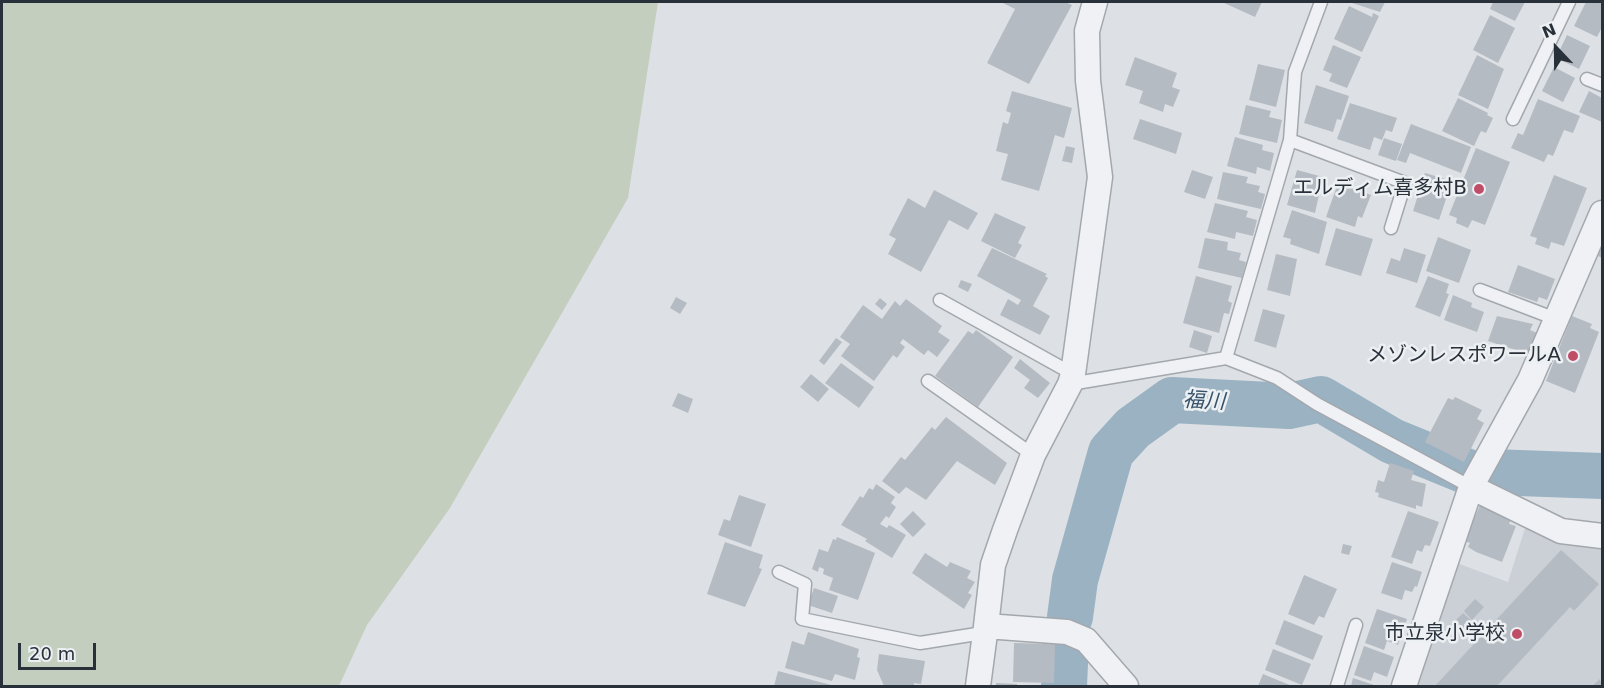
<!DOCTYPE html>
<meta charset="utf-8">
<style>
body{margin:0}
#map{position:relative;width:1604px;height:688px;overflow:hidden;background:#dde1e5;font-family:"DejaVu Sans",sans-serif}
canvas{display:block}
.frame{position:absolute;inset:0;border:3px solid #28303a;pointer-events:none}
.north{position:absolute;left:1526px;top:18px;width:60px;height:60px;-webkit-text-stroke:4px #ecf0f3;paint-order:stroke;rotate:338deg;font-size:16px;font-weight:700;line-height:24px;text-align:center;color:#28303a}
.north::after{content:'';display:block;margin:auto;width:21px;height:27px;background:#28303a;clip-path:polygon(50% 0,100% 100%,50% 72%,0 100%)}
.scale{position:absolute;left:18px;top:643px;width:78px;height:27px;box-sizing:border-box;border:3px solid #28303a;border-top:0;padding-left:8px;font-size:18px;line-height:21px;white-space:nowrap;color:#28303a;-webkit-text-stroke:4px #ecf0f3;paint-order:stroke}
</style>
<div id="map">
<canvas width="1604" height="688"></canvas>
<div class="frame"></div>
<div class="north">N</div>
<div class="scale">20 m</div>
</div>
<script>
const ctx = document.querySelector('canvas').getContext('2d');
ctx.lineJoin = 'round';
function fillPath(path, color) {
  ctx.fillStyle = color;
  ctx.fill(path, 'evenodd');
}
function strokePath(path, color, width, dash) {
  ctx.strokeStyle = color;
  ctx.lineWidth = width;
  ctx.lineCap = dash ? 'butt' : 'round';
  ctx.setLineDash(dash || []);
  ctx.stroke(path);
}
function label(font, color, halo, rows, align = 'center') {
  ctx.font = font + ' "DejaVu Sans","Noto Sans JP",sans-serif';
  ctx.lineWidth = 5;
  ctx.setLineDash([]);
  ctx.textBaseline = 'middle';
  ctx.strokeStyle = halo;
  ctx.fillStyle = color;
  for (const [text, x, y, turn = 0] of rows) {
    ctx.save();
    ctx.translate(x, y);
    ctx.rotate((+turn || 0) * Math.PI / 180);
    ctx.textAlign = isNaN(turn) ? turn : align;
    if (halo) ctx.strokeText(text, 0, 0);
    ctx.fillText(text, 0, 0);
    ctx.restore();
  }
}
fillPath(new Path2D(`
 M1527,522l75,21v143h-188l40,-124 54,20z`), '#cbd0d6');
fillPath(new Path2D(`
 M2,2h656l-30,196 -178,310 -83,117 -28,61h-337z`), '#c4cebf');
strokePath(new Path2D(`
 M1491,472l111,4
 M1070,617l5,-37 36,-128 22,-24 39,-28 117,6 32,-7 71,42 76,31
 M1064,686l2,-45`), '#9bb2c2', 46);
fillPath(new Path2D(`
 M1004,2h61l7,3 -43,79 -42,-21 28,-54 -12,-6z
 M1222,2h40l-7,15z
 M1349,2h36l-5,10z
 M1493,2h32l-10,19 -25,-12z
 M1586,2h16v25l-5,10 -23,-11z
 M1349,6l23,11 1,-4 6,3 -17,36 -28,-13z
 M1490,15l25,13 -17,35 -25,-13z
 M1567,35l23,11 -11,23 -23,-11z
 M1333,45l28,12 -14,31 -18,-7 3,-7 -9,-4z
 M1477,55l27,14 -16,40 -30,-14z
 M1135,57l42,16 -5,14 8,3 -7,17 -8,-3 -2,8 -24,-9 4,-12 -18,-6z
 M1258,64l27,6 -9,37 -27,-7z
 M1554,67l21,11 -12,24 -21,-11z
 M1316,85l33,11 -8,24 -4,-1 -4,13 -29,-9z
 M1012,91l60,17 -8,30 -9,-3 -16,56 -38,-11 7,-26 -12,-3 7,-29 5,2 3,-11 -5,-2z
 M1589,91l13,7v24l-23,-10z
 M1458,98l30,15 -1,2 6,3 -7,15 -5,-2 -7,15 -32,-15z
 M1538,99l42,17 -7,17 -9,-3 -11,26 -5,-2 -4,8 -33,-14 7,-15 5,2z
 M1350,103l47,15 -5,14 -6,-2 -4,10 -8,-3 -4,13 -33,-11z
 M1246,105l25,6 -2,6 13,3 -5,23 -38,-9z
 M1140,119l42,14 -6,21 -43,-15z
 M1411,124l60,23 -10,26 -51,-20 -4,10 -9,-3z
 M1235,137l28,8 -1,5 12,3 -4,18 -13,-4 -1,7 -29,-8z
 M1384,138l18,6 -6,17 -18,-6z
 M1066,146l9,2 -3,15 -10,-2z
 M1476,148l34,14 -25,63 -13,-5 -4,8 -12,-5 1,-5 -8,-3z
 M1192,170l21,7 -8,22 -21,-7z
 M1297,170l26,7 -8,36 -28,-8z
 M1223,172l25,5 -2,6 14,3 -2,6 7,2 -4,15 -44,-10z
 M1425,173l27,8 -13,39 -26,-9z
 M1554,175l33,13 -23,58 -13,-4 -2,7 -14,-5 2,-6 -7,-2z
 M1338,183l33,12 -9,23 -4,-2 -3,11 -29,-10z
 M934,190l44,23 -10,17 -19,-10 -28,52 -33,-18 8,-15 -7,-4 19,-37 17,10z
 M1215,203l33,8 -2,6 11,3 -4,16 -17,-4 -1,7 -28,-7z
 M1292,210l35,12 -8,32 -29,-10 1,-5 -8,-2z
 M995,213l31,14 -8,16 4,2 -7,13 -34,-17z
 M1336,228l37,11 -12,37 -36,-11z
 M1438,237l33,13 -12,33 -33,-12z
 M1205,238l23,4 -1,8 14,3 -2,7 7,2 -4,16 -44,-10z
 M1602,244v14l-4,-2z
 M992,248l55,26 -2,2 3,2 -15,28 17,10 -10,19 -40,-20 8,-16 10,6 3,-5 -44,-24z
 M1404,248l22,7 -9,28 -31,-10 5,-15 9,3z
 M1276,254l21,5 -7,37 -23,-6z
 M1518,265l37,14 -8,21 -8,-3 -2,5 -29,-10z
 M1196,276l36,10 -4,15 4,2 -3,11 -5,-1 -5,20 -36,-10z
 M1428,276l21,8 -3,9 3,1 -9,23 -25,-10z
 M961,280l11,4 -4,8 -10,-5z
 M1453,295l19,8 -1,4 13,5 -7,20 -33,-12z
 M676,297l11,6 -7,11 -10,-6z
 M880,298l7,6 -5,6 -7,-6z
 M906,299l36,27 -4,6 12,8 -13,17 -9,-7 -4,5 -21,-16 -3,4 5,4 -8,11 -4,-3 -19,26 -33,-25 9,-12 -10,-7 23,-32 19,14 13,-18 5,5z
 M1263,309l22,6 -9,33 -22,-7z
 M1497,316l36,8 -3,6 12,5 -8,21 -46,-15z
 M1572,316l20,8 -2,4 9,4 -24,61 -29,-12z
 M976,330l37,27 -35,50 -43,-31 33,-45 5,3z
 M1194,330l18,6 -5,17 -18,-6z
 M836,338l6,4 -18,23 -5,-4z
 M1020,359l30,24 -12,15 -14,-10 6,-8 -16,-12z
 M841,363l33,24 -15,21 -34,-25z
 M811,374l18,15 -11,13 -18,-15z
 M678,393l15,6 -5,14 -16,-7z
 M1455,397l27,13 -5,9 7,4 -20,39 -39,-20 23,-44 5,2z
 M946,417l61,46 -12,22 -38,-24 -31,39 -20,-13 -7,7 -17,-13 19,-24 4,3 27,-33 3,3z
 M1390,463l24,8 -3,9 15,4 -4,23 -6,-2v4l-38,-12 1,-4 -4,-1 3,-12 6,2z
 M876,484l19,13 -4,6 5,4 -7,11 -3,-2 -6,8 7,4 2,-3 17,10 -14,23 -27,-17 2,-2 -26,-14 19,-29 3,2 6,-10 4,2z
 M739,495l27,9 -15,43 -33,-12 6,-16 6,2z
 M1482,501l31,12 -4,11 7,2 -14,36 -26,-10 -8,-5 2,-4 -6,-2z
 M913,511l13,13 -13,13 -13,-13z
 M1408,511l31,11 -9,24 -5,-1 -3,7 -5,-2 -5,14 -21,-7z
 M837,537l38,16 -17,47 -29,-10 4,-12 -10,-4 1,-5 -5,-2 -1,5 -6,-3 7,-20 9,3 5,-13 3,1z
 M725,542l38,13 -4,13 3,1 -17,38 -38,-13z
 M1343,544l9,2 -3,9 -8,-2z
 M1561,550l38,34 -25,27 -4,-4 -73,79h-62z
 M925,553l22,14 3,-5 21,9 -4,7 8,4 -7,11 4,2 -8,14 -52,-36z
 M1392,562l30,10 -5,15 -2,-1 -3,6 -7,-2 -3,10 -21,-7z
 M1304,575l33,14 -13,29 -5,-2 -5,9 -26,-11z
 M814,588l24,8 -6,17 -24,-8z
 M1475,599l9,8 -12,13 -8,-9z
 M1377,609l30,10 -9,26 -11,-4 -3,9 -19,-7z
 M1463,613l8,7 -8,8 -7,-8z
 M1284,620l39,16 -10,24 -38,-16z
 M808,632l51,17 -2,8 3,1 -5,22 -20,-6 -3,7 -47,-13 7,-27 12,4z
 M1014,643l41,1 -1,39 -41,-1z
 M1364,646l30,11 -7,20 -13,-5 -3,9 -17,-6z
 M1273,649l38,15 -9,21 -37,-15z
 M879,654l46,7 -4,23 -7,-1v3h-30l-7,-16z
 M778,671l57,15h-61z
 M1263,674l29,12h-34z
 M1353,678l24,8h-26z
 M1600,679l2,7h-10z
 M996,683l21,1v2h-21z`), '#b5bbc2');
const lane = new Path2D(`
 M1587,79l15,6
 M1513,119l56,-117
 M1290,140l115,43 -14,45
 M1480,290l76,29
 M940,300l133,74
 M1226,358l64,-218 5,-68 26,-70
 M928,381l105,74
 M1070,384l156,-26 51,20 40,26 154,83
 M779,572l26,12 -3,35 118,24 63,-10
 M1337,686l19,-61`);
const street = new Path2D(`
 M1095,2l-8,29 1,50 12,96 -27,197 -3,10 -37,71 -28,75 -12,35 -7,61 81,6 19,8 40,46
 M1471,487l90,44 41,5
 M978,686l8,-60
 M1404,686l67,-199 59,-107 72,-167`);
strokePath(lane, '#a3a8ae', 15);
strokePath(street, '#a3a8ae', 27);
strokePath(lane, '#eff1f4', 12);
strokePath(street, '#eff1f4', 24);
for (const [x, y, r, color] of [
 [1479,189,6,"#c04d68"],
 [1573,356,6,"#c04d68"],
 [1517,634,6,"#c04d68"]
]) {
  const dot = new Path2D();
  dot.arc(x, y, r, 0, 2 * Math.PI);
  ctx.fillStyle = color;
  ctx.fill(dot);
  strokePath(dot, '#ecf0f3', 2);
}
label('20px', '#28303a', '#ecf0f3', [
 ["エルディム喜多村B",1467,189],
 ["メゾンレスポワールA",1561,356],
 ["市立泉小学校",1505,634]
], 'right');
label('italic 21px', '#36526a', '#ecf0f3', [
 ["福川",1204,402,3]
]);
</script>
